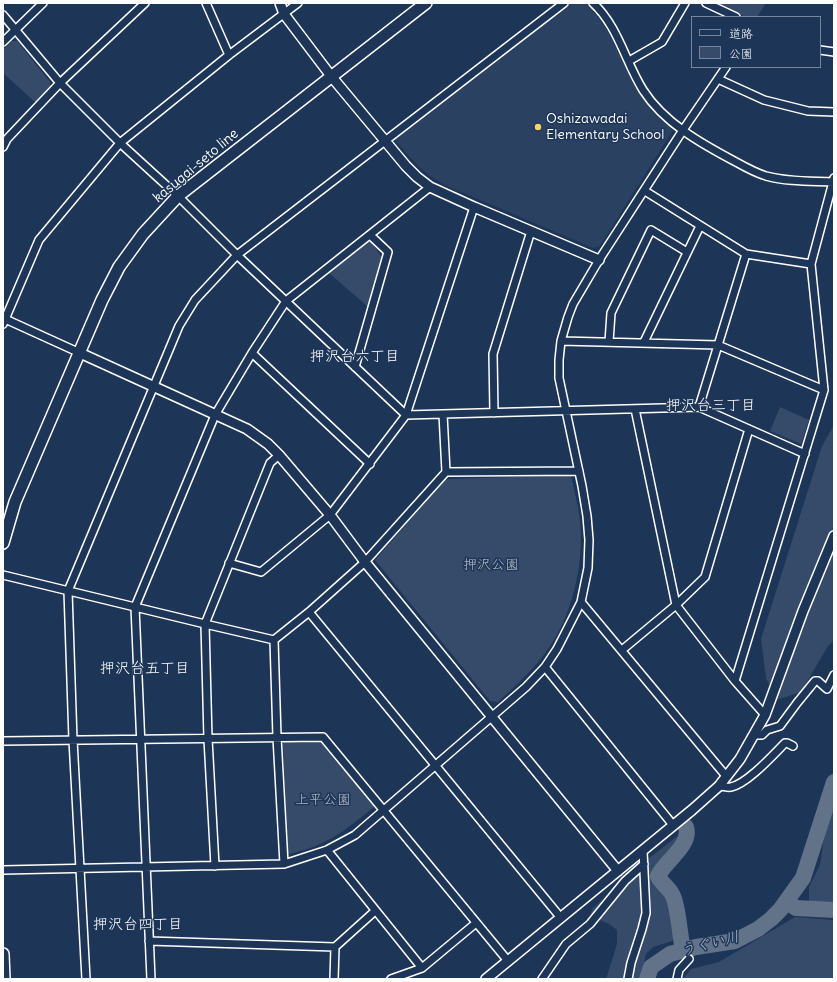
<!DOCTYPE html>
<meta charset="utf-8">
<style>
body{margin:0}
#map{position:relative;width:837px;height:982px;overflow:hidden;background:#1d3557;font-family:Delius,"Klee One",sans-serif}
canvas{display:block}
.frame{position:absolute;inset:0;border:4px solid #fff;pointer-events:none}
.legend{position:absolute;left:691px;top:16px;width:130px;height:52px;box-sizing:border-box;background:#1d3557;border:1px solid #77869a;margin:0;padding:5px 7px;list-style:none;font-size:12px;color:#fff}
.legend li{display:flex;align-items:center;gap:8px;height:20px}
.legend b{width:20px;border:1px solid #77869a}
</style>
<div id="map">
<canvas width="837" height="982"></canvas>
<div class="frame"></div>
<ul class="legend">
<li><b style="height:5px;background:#1d3557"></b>道路</li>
<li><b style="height:11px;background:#364b69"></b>公園</li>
</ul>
</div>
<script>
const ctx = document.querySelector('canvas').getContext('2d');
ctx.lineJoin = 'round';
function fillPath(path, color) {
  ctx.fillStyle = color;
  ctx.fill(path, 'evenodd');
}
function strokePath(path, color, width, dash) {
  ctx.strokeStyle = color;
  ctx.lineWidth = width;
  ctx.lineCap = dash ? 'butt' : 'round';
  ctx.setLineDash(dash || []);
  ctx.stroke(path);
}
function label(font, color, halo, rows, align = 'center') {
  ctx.font = font + ' Delius,"Klee One",sans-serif';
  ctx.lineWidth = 3;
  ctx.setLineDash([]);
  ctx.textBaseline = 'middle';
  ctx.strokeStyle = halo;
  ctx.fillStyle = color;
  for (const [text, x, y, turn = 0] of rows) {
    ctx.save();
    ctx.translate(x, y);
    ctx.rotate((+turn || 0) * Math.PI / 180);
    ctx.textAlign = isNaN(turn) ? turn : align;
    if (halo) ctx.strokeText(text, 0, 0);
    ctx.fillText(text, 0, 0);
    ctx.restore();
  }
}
fillPath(new Path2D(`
 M571,3h15l11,13 10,14 32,62 15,21 19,17 -73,116 -7,2 -148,-63 -15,-9 -12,-10 -25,-28z`), '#2a4161');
fillPath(new Path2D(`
 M716,3h50l-9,14h-11z
 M12,41h5l33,41v4l-15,16 -32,-29v-23z
 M367,242h4l10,14 1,3 -14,48 -40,-35z
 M780,407l29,13 -8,24 -31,-13z
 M834,425v215l-6,6 -27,46 -25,8 -10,-22 -5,-39 61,-193z
 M571,475c3,15 7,30 9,45 5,51 -11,110 -47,148 -11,12 -23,23 -35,34l-8,-1 -115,-141 70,-80 4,-1z
 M285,741h37l54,64c-28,24 -51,42 -88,49l-5,-110z
 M834,793v114l-25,-3v-17l11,-22 6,-41z
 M679,835l4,3v4l-15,22 -3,11 12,52v8l-5,6 -19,6 -7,7 -2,10 7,15h-45l11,-35v-14l-8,-6 -19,-8 3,-8 56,-50z
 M795,917l39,3v59h-151l8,-10 28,-7z`), '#364b69');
strokePath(new Path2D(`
 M787,902l9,6 38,2
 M683,951c-3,-14 -5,-47 -11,-57 -4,-7 -11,-11 -14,-18 6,-14 34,-31 28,-49
 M647,979l4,-12 19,-13 26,-7 39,-6 23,-12 13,-10 9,-9 23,-32 31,-96`), '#617289', 16);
const minor = new Path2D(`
 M206,3l23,52
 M593,3c25,23 32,58 50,87 21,33 59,54 93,72 9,5 20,11 30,14 22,6 45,5 67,6
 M706,3l30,14
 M3,15l57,68 60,60 58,53 59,59 169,160 293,-8 106,47
 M3,42l40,-39
 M820,50l14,2
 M629,61l33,-19 23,-39
 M718,79l46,21 44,11 26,1
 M3,147l4,-8 53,-56 85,-80
 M645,191l101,63 65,10
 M3,318l77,35
 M3,324l36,-84 81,-97 109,-88 69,-52
 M561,341l157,4 106,45
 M609,342l2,-29 40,-83 36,22
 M644,342l56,-116
 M252,353l118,111
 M355,367l33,-115 -18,-17
 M699,407l47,-153
 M635,409l41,196 59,76 30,34
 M494,413l-1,-59 38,-123
 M446,472l133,-1
 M229,563l32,9 69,-57 76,-100 68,-208
 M3,575l202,49 69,16 35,-28 56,-50 81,-90 -3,-58
 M581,602l145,174
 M309,612l252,306
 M274,640l3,97 7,127
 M622,650l54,-45 29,-28 44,-148
 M545,667l128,158
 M735,681l89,-291 -13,-126 23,-86
 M754,735h8l5,-5 13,-4 17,-23 18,-22h3l9,8 7,-14
 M3,741l320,-4 185,224
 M719,786c4,0 9,2 12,1 16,-3 42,-32 54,-44h2l6,3
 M327,850l95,118
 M215,866l-7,-127 -3,-115 65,-161 9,-8
 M3,870l281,-6 43,-14 28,-15 171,-148 19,-20 12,-18 24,-47 7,-34 1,-28 -2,-24 -5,-30 -23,-108v-18l2,-19 7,-24 5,-13 26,-44 84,-130 43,-63
 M149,941l186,6 40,-36
 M86,979l-13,-239 -5,-149 111,-265 16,-26 42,-45 327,-252
 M151,979l-16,-372 80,-192 37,-62 34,-52 144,-114
 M334,979l1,-32
 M391,979l31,-11 54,-45
 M542,979l24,-35 24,-20 35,-43 19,-17
 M628,979l3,-16 11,-34 4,-16 -3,-62
 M677,979l2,-9 10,-11`);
const tertiary = new Path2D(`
 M280,3l4,11 47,62 75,90 11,11 13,10 44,20 125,53
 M80,353l167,76 21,15 11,11 51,60 35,47 253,309
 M486,979l206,-169 27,-24 21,-27 25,-44 38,-104 31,-75`);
const primary = new Path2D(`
 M3,543l12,-41 87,-202 17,-33 24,-33 35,-38 248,-193
 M3,954l1,25`);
strokePath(minor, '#fff', 10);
strokePath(tertiary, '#fff', 12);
strokePath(primary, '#fff', 14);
strokePath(minor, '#1d3557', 7);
strokePath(tertiary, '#1d3557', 9);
strokePath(primary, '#1d3557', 11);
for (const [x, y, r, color] of [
 [538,127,4,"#ffd166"]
]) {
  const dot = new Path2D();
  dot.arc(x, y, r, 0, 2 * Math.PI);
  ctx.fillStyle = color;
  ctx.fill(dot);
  strokePath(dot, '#1d3557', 1.5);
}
label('14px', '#fff', '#1d3557', [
 ["Oshizawadai",546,119],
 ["Elementary School",546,135]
], 'left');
label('14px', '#fff', '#1d3557', [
 ["kasugai-seto line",196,166,-40]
]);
label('14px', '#b9c0ca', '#1d3557', [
 ["押沢公園",491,565],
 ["上平公園",323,800]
]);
label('15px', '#fff', '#1d3557', [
 ["押沢台六丁目",355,357],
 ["押沢台三丁目",711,406],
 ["押沢台五丁目",145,669],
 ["押沢台四丁目",138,925]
]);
label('italic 15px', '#b8c0ca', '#1d3557', [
 ["うぐい川",710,944,-14]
]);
</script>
